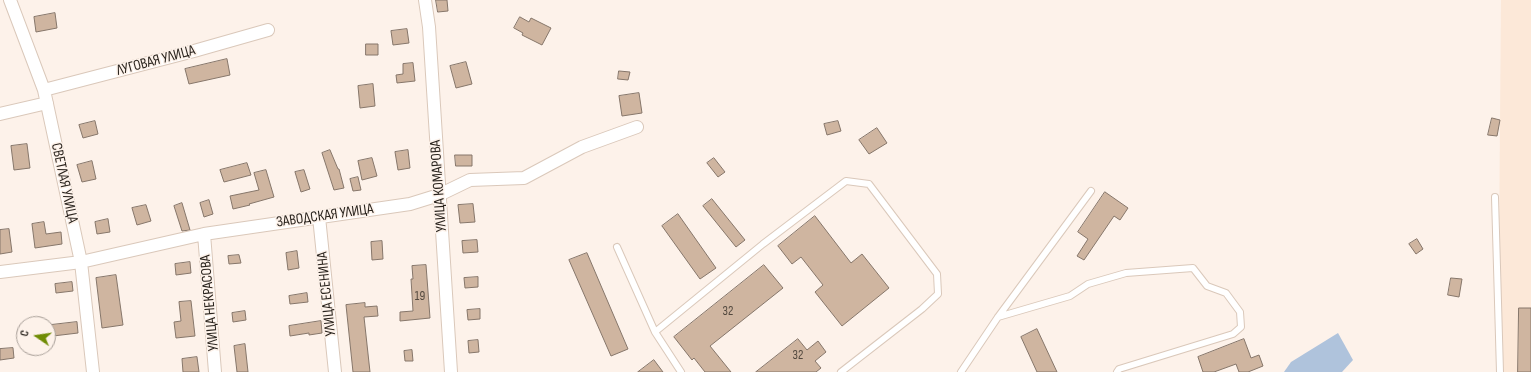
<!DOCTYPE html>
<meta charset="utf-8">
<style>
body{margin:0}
#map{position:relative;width:1531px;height:372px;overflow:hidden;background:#fdf2ea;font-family:"Sofia Sans Condensed",sans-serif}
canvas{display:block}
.north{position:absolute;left:16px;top:316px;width:40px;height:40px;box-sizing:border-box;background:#fdf2ea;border:1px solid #a89f98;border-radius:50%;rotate:283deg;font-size:11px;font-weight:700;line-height:16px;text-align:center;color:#29231d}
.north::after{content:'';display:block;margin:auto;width:14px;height:18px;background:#708c05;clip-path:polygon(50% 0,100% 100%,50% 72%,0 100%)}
</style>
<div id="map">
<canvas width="1531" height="372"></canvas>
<div class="north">С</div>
</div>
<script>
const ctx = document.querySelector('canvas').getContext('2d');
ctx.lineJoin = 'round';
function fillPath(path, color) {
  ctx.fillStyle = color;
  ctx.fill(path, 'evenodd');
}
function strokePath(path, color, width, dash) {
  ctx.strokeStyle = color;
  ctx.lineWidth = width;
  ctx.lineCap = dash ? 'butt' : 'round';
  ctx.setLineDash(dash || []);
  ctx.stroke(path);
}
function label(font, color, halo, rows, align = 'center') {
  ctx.font = font + ' "Sofia Sans Condensed",sans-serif';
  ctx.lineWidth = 3;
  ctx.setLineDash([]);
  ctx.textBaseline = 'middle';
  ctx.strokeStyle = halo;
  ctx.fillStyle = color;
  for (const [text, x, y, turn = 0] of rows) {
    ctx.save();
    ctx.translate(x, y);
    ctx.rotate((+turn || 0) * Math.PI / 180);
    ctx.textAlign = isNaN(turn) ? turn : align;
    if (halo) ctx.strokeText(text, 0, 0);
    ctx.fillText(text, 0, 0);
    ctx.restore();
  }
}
fillPath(new Path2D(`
 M1501,0h30v372h-33z`), '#fce8d8');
fillPath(new Path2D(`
 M1338,333l15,27 -11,12h-58l7,-10z`), '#afc3dc');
const building = new Path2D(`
 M436,0h11l1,11 -10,1z
 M55,13l2,15 -21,4 -2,-15z
 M520,17l9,5 2,-4 20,10 -9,17 -20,-10 1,-2 -9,-5z
 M407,29l2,14 -16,2 -2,-14z
 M366,44h12v11h-12z
 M227,59l3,16 -41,9 -4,-15z
 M466,62l6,22 -16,4 -6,-22z
 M413,63l2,18 -18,2 -1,-8 7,-1v-10z
 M619,71l11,1 -2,8 -10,-1z
 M373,84l2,22 -15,2 -2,-22z
 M639,93l3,20 -20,3 -3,-20z
 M1492,118l8,2 -3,16 -9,-1z
 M95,121l3,13 -15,4 -4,-13z
 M838,121l3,10 -14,4 -3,-11z
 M877,128l10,15 -18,11 -10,-14z
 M27,144l3,24 -16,2 -3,-24z
 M330,150l8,19h1l5,19 -10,2 -12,-37z
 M408,150l2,18 -12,2 -3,-18z
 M455,155h17v11h-16z
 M372,158l5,18 -15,4 -4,-19z
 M714,158l11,14 -7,5 -11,-14z
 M92,161l4,18 -14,3 -5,-17z
 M247,163l4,12 -27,7 -4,-12z
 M266,170l8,27 -25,7 1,1 -17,4 -3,-13 29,-6 -5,-17z
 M304,170l6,19 -9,3 -6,-20z
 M358,177l3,13 -8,1 -3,-12z
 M1105,192l23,16 -8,12 -6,-4 -30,44 -7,-4 11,-17 -10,-7z
 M712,199l33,41 -9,7 -33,-41z
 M209,200l4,14 -9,3 -4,-14z
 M182,203l8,27 -8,1 -8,-25z
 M473,204l2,18 -15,1 -2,-18z
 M146,205l5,16 -14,4 -5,-17z
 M678,214l38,54 -16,11 -38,-53z
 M815,216l36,47 11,-9 27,34 -47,38 -27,-34 8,-7 -22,-28 -9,7 -14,-18z
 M108,219l2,13 -13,2 -2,-12z
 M44,222l2,12 15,-2 1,12 -27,4 -3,-24z
 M9,229l3,23 -12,2v-24z
 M1417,239l6,10 -7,5 -7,-10z
 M477,240l1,12 -15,1 -1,-12z
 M382,241l1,18 -11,1 -1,-18z
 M297,251l2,17 -11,2 -2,-17z
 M587,253l41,96 -17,7 -42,-96z
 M239,255l2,8 -12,1 -1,-8z
 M190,262l1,11 -15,2 -1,-11z
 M426,265l4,53 -30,3v-9l13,-1 -2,-32h2l-1,-13z
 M764,265l19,23 -73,58 21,26h-26l-11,-14 -2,2 -18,-23z
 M116,275l7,50 -21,3 -6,-50z
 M478,277v10l-13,1 -1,-10z
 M1451,278l11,1 -3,18 -11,-2z
 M72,282l1,9 -17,2 -1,-9z
 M307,293l1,9 -18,2 -1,-8z
 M191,301l4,35 -19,2 -2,-16 7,-1 -2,-19z
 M365,303v4l12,-1 1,10 -14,1 6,55h-17l-7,-67z
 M1519,308h12v64h-13z
 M480,309v10l-12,1 -1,-10z
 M245,311l1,9 -13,2 -1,-9z
 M321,321l1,12 -13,2v-2l-19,3 -1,-10z
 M77,322l1,11 -25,3 -2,-11z
 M1037,329l20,43h-20l-16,-35z
 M798,339l9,11 11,-9 8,11 -11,9 6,7 -5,4h-60z
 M1244,339l7,19 8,-3 4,11 -15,6h-9l-3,-8 -22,8h-11l-5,-15z
 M478,340l1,12 -10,1 -1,-12z
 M245,344l3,28h-11l-3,-26z
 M13,348l1,10 -14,2v-11z
 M412,350l1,11h-8l-1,-10z
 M197,357l2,15h-16l-1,-13z
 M654,360l9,12h-25z`);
fillPath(building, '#cfb5a0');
strokePath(building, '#86766a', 1);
const service = new Path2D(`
 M1495,197l5,175
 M617,247l38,85 26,40
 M998,317l72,-21 18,-12 38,-11 67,-5 14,18 19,7 14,19 1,15 -8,7 -114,35 -2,3
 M655,332l108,-88 83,-63 23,3 68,90 1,20 -16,15 -81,63
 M961,372l37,-55 93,-126`);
const minor = new Path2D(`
 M10,0l34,90 37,172 12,110
 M425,0l4,27 22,345
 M44,90l150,-39 74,-21
 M0,114l47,-11
 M319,217l16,155
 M204,234l11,138
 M0,272l81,-10 123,-28 206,-30 29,-9 31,-15 54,-2 58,-31 55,-20`);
strokePath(service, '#dac8ba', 8);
strokePath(minor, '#dac8ba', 14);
strokePath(service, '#fff', 6);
strokePath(minor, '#fff', 12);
label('13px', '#52483e', null, [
 ["19",420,297],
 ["32",728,312],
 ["32",798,356]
]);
label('15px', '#29231d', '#fdf2ea', [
 ["ЛУГОВАЯ УЛИЦА",156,61,-15],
 ["СВЕТЛАЯ УЛИЦА",64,183,78],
 ["УЛИЦА КОМАРОВА",439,186,-94],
 ["ЗАВОДСКАЯ УЛИЦА",325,216,-8],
 ["УЛИЦА ЕСЕНИНА",327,294,-96],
 ["УЛИЦА НЕКРАСОВА",210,303,-95]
]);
</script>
